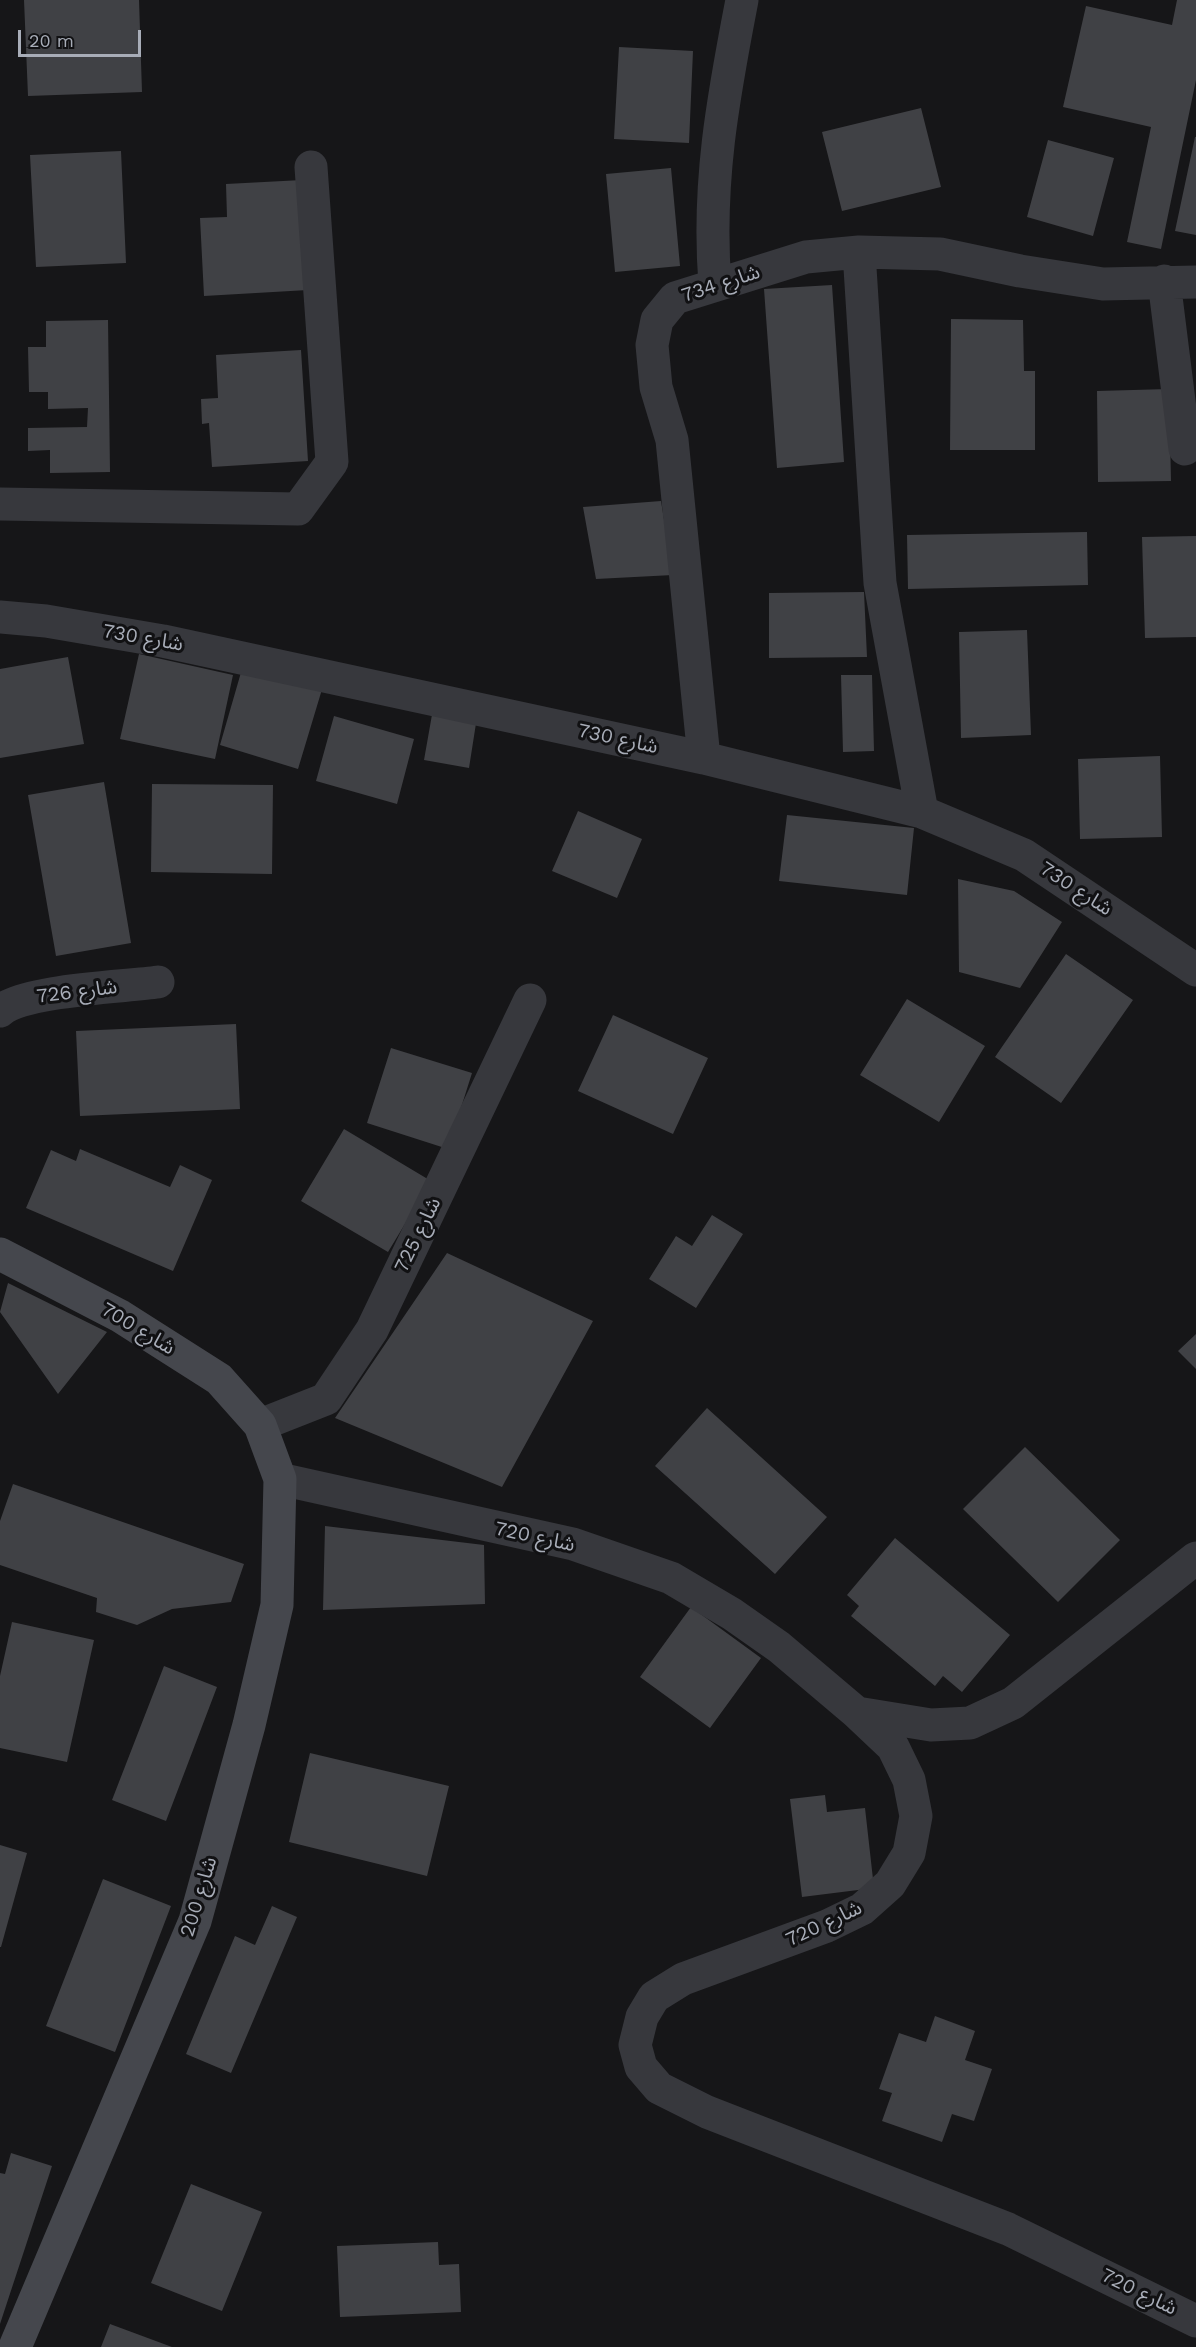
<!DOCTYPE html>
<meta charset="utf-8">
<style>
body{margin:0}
#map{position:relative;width:1196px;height:2347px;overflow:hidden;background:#161618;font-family:"Work Sans",sans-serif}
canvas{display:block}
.scale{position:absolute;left:18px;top:30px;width:123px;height:27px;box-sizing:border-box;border:3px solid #a8adb8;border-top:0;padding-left:8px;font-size:18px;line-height:21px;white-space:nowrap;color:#a8adb8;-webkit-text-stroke:4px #111113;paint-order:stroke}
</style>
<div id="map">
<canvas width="1196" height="2347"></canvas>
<div class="scale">20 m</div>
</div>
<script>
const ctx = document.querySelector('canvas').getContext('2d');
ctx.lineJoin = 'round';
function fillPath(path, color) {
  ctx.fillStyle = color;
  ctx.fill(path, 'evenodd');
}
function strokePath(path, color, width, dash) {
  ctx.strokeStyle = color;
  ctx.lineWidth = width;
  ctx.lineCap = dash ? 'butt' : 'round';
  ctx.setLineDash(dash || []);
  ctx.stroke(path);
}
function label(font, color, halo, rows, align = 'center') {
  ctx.font = font + ' "Work Sans","Noto Sans Arabic",sans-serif';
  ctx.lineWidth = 6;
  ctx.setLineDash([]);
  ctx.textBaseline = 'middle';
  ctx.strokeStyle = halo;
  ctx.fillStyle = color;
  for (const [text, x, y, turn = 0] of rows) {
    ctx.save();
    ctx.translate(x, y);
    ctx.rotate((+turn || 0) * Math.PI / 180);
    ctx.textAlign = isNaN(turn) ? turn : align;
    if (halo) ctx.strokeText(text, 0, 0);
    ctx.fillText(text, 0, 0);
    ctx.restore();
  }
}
fillPath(new Path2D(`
 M24,0h115l3,92 -114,4z
 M1177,0h19v80l-35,169 -34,-7 24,-115 -88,-20 23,-101 86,19z
 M619,47l74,4 -4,92 -75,-4z
 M921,108l20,79 -99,24 -20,-79z
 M1195,137h1v98l-21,-4z
 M1048,140l66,18 -21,78 -66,-19z
 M121,151l5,112 -90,4 -6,-112z
 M671,168l9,98 -65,6 -9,-98z
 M302,180l6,110 -104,6 -4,-78 27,-1 -1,-33z
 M832,285l12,177 -67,6 -13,-179z
 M951,319l72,1 1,51h11v79h-85z
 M108,320l2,152 -60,1v-23l-22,1v-23l59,-1 1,-19 -40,1v-17h-19l-1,-45h18v-26z
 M301,350l7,111 -96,6 -3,-44 -7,1 -1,-25 17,-1 -2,-43z
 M1169,389l2,92 -73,1 -1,-91z
 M661,501l12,74 -77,4 -13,-72z
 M1087,532l1,53 -180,4 -1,-54z
 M1196,536v101l-51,1 -3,-101z
 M864,592l3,65 -98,1v-65z
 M1027,630l4,105 -70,3 -2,-106z
 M139,654l94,21 -18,84 -95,-20z
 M68,657l16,87 -84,14v-89z
 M244,662l79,24 -25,83 -78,-24z
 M841,675h31l2,76 -31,1z
 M433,709l44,8 -8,51 -45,-8z
 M334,716l80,23 -17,65 -81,-23z
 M1160,756l2,81 -82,2 -2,-80z
 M104,782l27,161 -75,13 -28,-161z
 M152,784l121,1 -1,89 -121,-2z
 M578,811l64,28 -25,59 -65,-27z
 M787,815l127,13 -7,67 -128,-14z
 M958,879l56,12 48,31 -42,66 -61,-16z
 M1066,954l67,46 -72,103 -66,-46z
 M907,999l78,47 -46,76 -79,-47z
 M613,1015l95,43 -35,76 -95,-43z
 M236,1024l4,85 -160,7 -4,-85z
 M391,1048l81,25 -24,76 -81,-26z
 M344,1129l87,52 -43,71 -87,-51z
 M80,1149l90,38 10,-22 32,15 -39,91 -147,-63 25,-58 25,11z
 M712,1215l31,19 -47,74 -47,-29 27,-43 16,10z
 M447,1253l146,68 -91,166 -167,-69z
 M8,1283l99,49 -49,62 -58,-82z
 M1196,1334v35l-18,-18z
 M707,1408l120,109 -52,57 -120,-108z
 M1025,1447l95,93 -62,62 -95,-93z
 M13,1484l231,80 -13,38 -59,7 -35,16 -41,-13 1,-14 -97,-33v-44z
 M325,1526l159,19 1,59 -162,6z
 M895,1538l115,97 -48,57 -19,-16 -8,10 -84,-70 8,-10 -12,-11z
 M691,1607l70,51 -51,70 -70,-51z
 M12,1622l82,18 -27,122 -67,-14v-72z
 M164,1666l53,21 -51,134 -54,-21z
 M310,1753l139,33 -22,90 -138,-34z
 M825,1795l2,17 38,-4 9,80 -72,9 -12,-98z
 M0,1845l27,8 -26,94h-1z
 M103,1879l68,27 -56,146 -69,-26z
 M272,1906l25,11 -66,156 -45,-19 49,-118 20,9z
 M935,2016l40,15 -10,29 27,9 -18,52 -22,-7 -10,28 -60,-21 10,-28 -13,-4 20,-56 27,9z
 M11,2153l41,13 -52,158v-151l5,1z
 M191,2184l71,28 -40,99 -71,-28z
 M438,2242l1,23 20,-1 2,48 -121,5 -3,-71z
 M110,2324l62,23h-71z`), '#404145');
strokePath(new Path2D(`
 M859,252l21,331 42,229
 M1164,281l21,168
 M715,285c-8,-101 8,-187 27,-285
 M0,504l298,5 34,-47 -21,-295
 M0,617l46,4 117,20 541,117 218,54 102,43 172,115
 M704,758l-32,-318 -16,-53 -4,-42 5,-25 18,-22 131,-41 53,-5 81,2 80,17 83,13 93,-2
 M0,1011c24,-21 122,-24 158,-29
 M260,1425l66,-26 46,-69 158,-330
 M280,1479l293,65 98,34 61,36 47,33 78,66 36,34 16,33 7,36 -7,37 -19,31 -28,25 -35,17 -144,53 -29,18 -12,20 -7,28 6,22 18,21 48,24 301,117 188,92
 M857,1713l74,12 39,-2 43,-20 183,-145`), '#37383d', 33);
strokePath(new Path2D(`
 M0,1254l120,62 99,63 41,46 20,54 -3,126 -28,120 -54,196 -180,426`), '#45474d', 33);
label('20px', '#a8adb8', '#111113', [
 ["شارع 734",721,284,-18],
 ["شارع 730",143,638,10],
 ["شارع 730",618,739,12],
 ["شارع 730",1076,889,33],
 ["شارع 726",77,992,-7],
 ["شارع 725",418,1235,-64],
 ["شارع 700",138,1329,31],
 ["شارع 720",535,1537,12],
 ["شارع 200",199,1897,-73],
 ["شارع 720",824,1924,-25],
 ["شارع 720",1139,2292,26]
]);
</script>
